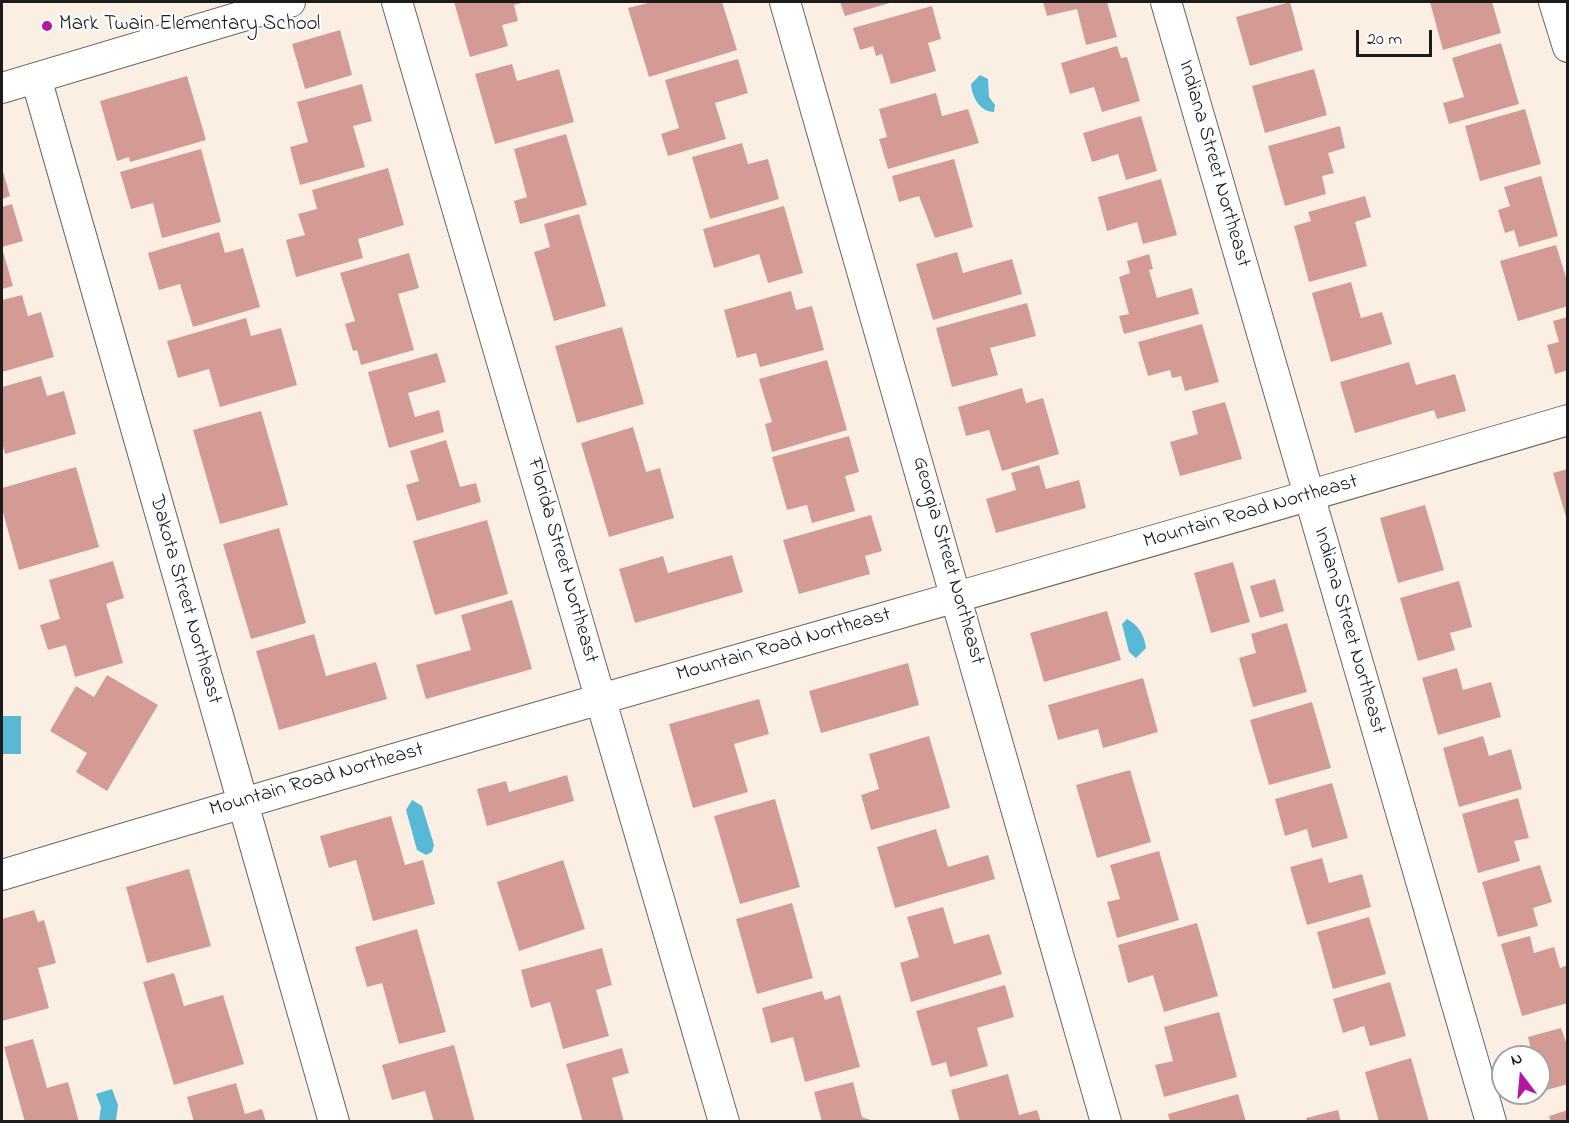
<!DOCTYPE html>
<style>
body{margin:0}
#map{position:relative;width:1569px;height:1123px;overflow:hidden;background:#faefe2;font-family:"Indie Flower",sans-serif}
canvas{display:block}
.frame{position:absolute;inset:0;border:3px solid #1c1c1c;pointer-events:none}
.north{position:absolute;left:1491px;top:1045px;width:60px;height:60px;box-sizing:border-box;background:#fff;border:2px solid #a4a4a4;border-radius:50%;rotate:344deg;font-size:16px;font-weight:700;line-height:24px;text-align:center;color:#1c1c1c}
.north::after{content:'';display:block;margin:auto;width:21px;height:27px;background:#b5179e;clip-path:polygon(50% 0,100% 100%,50% 72%,0 100%)}
.scale{position:absolute;left:1356px;top:30px;width:76px;height:27px;box-sizing:border-box;border:3px solid #1c1c1c;border-top:0;padding-left:8px;font-size:18px;line-height:21px;white-space:nowrap;color:#1c1c1c;-webkit-text-stroke:4px #fff;paint-order:stroke}
</style>
<div id="map">
<canvas width="1569" height="1123"></canvas>
<div class="frame"></div>
<div class="north">N</div>
<div class="scale">20 m</div>
</div>
<script>
const ctx = document.querySelector('canvas').getContext('2d');
ctx.lineJoin = 'round';
function fillPath(path, color) {
  ctx.fillStyle = color;
  ctx.fill(path, 'evenodd');
}
function strokePath(path, color, width, dash) {
  ctx.strokeStyle = color;
  ctx.lineWidth = width;
  ctx.lineCap = dash ? 'butt' : 'round';
  ctx.setLineDash(dash || []);
  ctx.stroke(path);
}
function label(font, color, halo, rows, align = 'center') {
  ctx.font = font + ' "Indie Flower",sans-serif';
  ctx.lineWidth = 4.5;
  ctx.setLineDash([]);
  ctx.textBaseline = 'middle';
  ctx.strokeStyle = halo;
  ctx.fillStyle = color;
  for (const [text, x, y, turn = 0] of rows) {
    ctx.save();
    ctx.translate(x, y);
    ctx.rotate((+turn || 0) * Math.PI / 180);
    ctx.textAlign = isNaN(turn) ? turn : align;
    if (halo) ctx.strokeText(text, 0, 0);
    ctx.fillText(text, 0, 0);
    ctx.restore();
  }
}
fillPath(new Path2D(`
 M980,75l8,4 1,18 6,8 -1,7c-14,0 -22,-15 -23,-28z
 M1127,619c12,7 17,15 19,29l-10,10 -7,-6 -7,-28z
 M2,716h19v38h-19z
 M412,800l10,6 12,39 -2,7 -6,3 -9,-5 -11,-40z
 M112,1089l6,16 -2,16h-17l2,-14 -5,-13z`), '#57b9d6');
fillPath(new Path2D(`
 M454,2h71l-11,3 4,16 -16,4 6,21 -38,11z
 M652,2h70l15,48 -88,27 -21,-69z
 M840,2h53l-48,14z
 M1043,2h64l10,35 -31,8 -9,-36 -30,7z
 M1290,2l13,48 -53,16 -14,-49z
 M1430,2h62l9,31 -58,17z
 M932,6l9,33 -13,4 8,28 -45,13 -9,-30 -6,2 -3,-10 -13,4 -7,-22z
 M340,30l12,45 -47,14 -13,-45z
 M1501,43l18,61 -70,20 -6,-21 21,-6 -12,-39z
 M1117,46l4,12 6,-1 13,44 -38,11 -8,-25 -24,7 -9,-31z
 M738,59l10,34 -33,10 11,36 -58,17 -7,-22 18,-6 -14,-48z
 M512,64l5,17 42,-12 15,53 -79,22 -20,-70z
 M1314,69l13,46 -62,18 -13,-47z
 M187,76l19,64 -76,22 -1,-5 -12,4 -17,-60z
 M362,84l10,37 -19,5 12,41 -65,18 -10,-38 18,-5 -11,-40z
 M936,93l6,23 26,-7 11,34 -91,26 -9,-30 8,-2 -8,-28z
 M1525,109l16,55 -61,17 -15,-55z
 M1141,116l16,55 -31,9 -8,-26 -26,8 -9,-29z
 M1340,126l5,22 -17,5 6,20 -12,3 4,18 -41,12 -17,-60z
 M566,134l21,71 -67,19 -6,-23 13,-4 -13,-48z
 M742,143l6,21 20,-5 11,40 -69,20 -18,-62z
 M201,149l20,73 -59,16 -9,-35 -22,6 -11,-37z
 M954,159l19,68 -38,11 -16,-42 -20,6 -7,-26z
 M2,168l8,28 -8,3z
 M388,168l16,57 -46,14 5,19 -67,19 -10,-37 19,-5 -7,-21 19,-5 -5,-19z
 M1541,176l17,60 -39,11 -5,-17 -9,3 -7,-23 12,-4 -6,-19z
 M1161,179l16,56 -34,9 -6,-22 -30,9 -9,-34z
 M1365,196l6,21 -16,5 12,44 -58,16 -15,-56 17,-5 -3,-9z
 M12,204l11,37 -21,6v-40z
 M784,206l19,67 -35,10 -9,-29 -45,14 -11,-39z
 M579,214l27,92 -52,15 -20,-69 16,-5 -6,-23z
 M219,232l6,21 18,-5 17,59 -67,20 -13,-43 -21,6 -11,-37z
 M1556,245l12,39v22l-50,15 -18,-60z
 M2,248l11,38 -11,3z
 M957,252l6,21 49,-14 10,35 -89,26 -17,-56z
 M409,253l10,35 -21,6 16,56 -53,15 -4,-15 -4,1 -8,-27 10,-3 -15,-48z
 M1149,254l4,15 -4,1 8,28 35,-10 7,26 -75,20 -5,-18 10,-2 -10,-37 11,-4 -3,-12z
 M1351,282l10,36 21,-6 10,32 -61,18 -19,-69z
 M791,291l5,19 16,-4 12,44 -64,17 -4,-14 -19,5 -13,-48z
 M22,295l6,21 13,-4 13,45 -52,15v-72z
 M1027,303l9,33 -46,12 8,27 -46,12 -16,-59z
 M1568,317v53l-13,4 -8,-29 12,-3 -6,-21z
 M246,318l5,18 30,-8 16,57 -77,22 -11,-38 -31,9 -11,-37z
 M1202,324l17,58 -34,9 -4,-15 -9,2 -2,-8 -22,6 -10,-34z
 M622,327l22,77 -67,19 -22,-77z
 M437,353l9,29 -38,11 7,24 24,-7 5,22 -55,16 -21,-76z
 M827,360l20,70 -75,22 -7,-28 7,-2 -13,-43z
 M1409,362l7,23 39,-11 11,37 -29,8 -3,-9 -79,23 -15,-51z
 M41,376l6,20 17,-5 12,43 -71,20 -3,-12v-55z
 M1022,388l4,15 17,-5 16,56 -57,17 -13,-41 -23,6 -8,-29z
 M1225,402l17,57 -62,17 -10,-34 28,-8 -6,-23z
 M261,411l27,94 -68,19 -27,-94z
 M633,427l13,45 14,-4 14,50 -65,19 -28,-94z
 M849,436l10,36 -14,4 10,35 -43,12 -5,-18 -20,5 -15,-53z
 M446,440l14,47 16,-4 5,19 -64,19 -11,-36 13,-4 -9,-30z
 M1039,465l7,24 33,-9 7,28 -90,25 -10,-34 30,-9 -5,-17z
 M76,467l23,80 -80,23 -17,-61v-21z
 M1568,469v51h-1l-14,-47z
 M1425,505l19,65 -46,13 -18,-65z
 M871,515l11,36 -17,5 5,18 -71,20 -16,-54z
 M487,520l21,74 -73,21 -22,-74z
 M279,528l27,95 -55,16 -28,-95z
 M732,555l11,37 -108,31 -16,-54 44,-13 5,17z
 M113,561l11,37 -18,6 17,59 -48,14 -9,-32 -18,5 -8,-25 20,-6 -11,-39z
 M1233,562l17,60 -39,11 -17,-60z
 M1275,579l9,32 -24,7 -10,-32z
 M1459,581l13,46 -22,6 5,17 -37,11 -18,-63z
 M512,600l20,69 -106,30 -10,-34 55,-15 -10,-35z
 M1107,611l14,49 -77,22 -14,-49z
 M1287,623l20,69 -54,15 -14,-49 17,-5 -5,-19z
 M314,634l12,42 50,-14 11,37 -108,31 -23,-79z
 M908,663l11,42 -98,28 -12,-42z
 M1457,668l6,22 28,-8 10,35 -63,18 -16,-57z
 M107,675l51,30 -51,86 -31,-19 11,-19 -37,-22 26,-45 18,11z
 M1143,678l15,54 -55,16 -5,-19 -40,11 -10,-35z
 M759,699l10,35 -35,10 14,48 -55,16 -24,-84z
 M1312,702l19,66 -62,17 -19,-65z
 M929,736l21,72 -79,22 -10,-35 18,-6 -10,-35z
 M1483,736l6,20 22,-7 11,40 -63,18 -16,-59z
 M1130,770l21,72 -54,16 -21,-73z
 M567,775l7,26 -87,25 -10,-37 29,-8 3,11z
 M1332,783l16,55 -36,10 -5,-19 -22,7 -10,-37z
 M1518,798l11,40 -15,3 6,20 -42,12 -16,-59z
 M775,799l25,88 -60,17 -26,-88z
 M391,816l14,49 18,-5 12,44 -62,17 -17,-61 -27,8 -9,-32z
 M936,829l12,38 40,-12 7,24 -100,29 -18,-61z
 M1159,851l20,69 -62,18 -10,-36 13,-3 -10,-34z
 M1322,858l7,25 33,-9 9,33 -64,18 -17,-58z
 M563,860l22,69 -66,22 -22,-69z
 M1540,865l12,37 -19,6 5,18 -40,11 -16,-55z
 M189,869l22,77 -64,17 -21,-76z
 M792,903l21,75 -56,16 -21,-75z
 M943,907l11,37 35,-10 13,40 -91,28 -11,-39 19,-6 -12,-40z
 M34,910l4,12 6,-2 12,43 -18,5 11,40 -47,13v-102z
 M1369,917l17,57 -53,15 -16,-57z
 M1197,923l21,73 -54,16 -11,-37 -25,8 -10,-38z
 M417,929l29,103 -47,12 -17,-61 -15,4 -12,-40z
 M1530,936l4,17 20,-6 6,21 8,-3v38l-46,13 -21,-72z
 M602,948l10,37 -16,5 13,46 -46,13 -13,-47 -19,6 -10,-38z
 M174,973l10,33 39,-11 21,69 -70,21 -31,-103z
 M1390,982l16,54 -36,10 -6,-20 -21,7 -10,-34z
 M1005,985l9,32 -37,11 11,38 -38,11 -4,-15 -14,4 -16,-55z
 M822,991l3,9 15,-5 20,72 -55,15 -12,-45 -22,6 -9,-35z
 M1219,1012l18,65 -73,20 -9,-32 18,-4 -9,-34z
 M1561,1028l7,20v36l-25,7 -4,-15v-19h-6l-5,-20z
 M33,1039l14,49 21,-6 11,40h-54l-21,-75z
 M454,1045l21,77h-41l-9,-31 -33,9 -10,-35z
 M622,1048l7,25 -17,5 12,44h-41l-17,-58z
 M1411,1058l18,64h-50l-14,-50z
 M1008,1074l11,41 18,-5 4,12h-81l-9,-32z
 M853,1082l9,35 14,5h-54l-8,-30z
 M236,1083l9,31 17,-5 4,13h-72l-7,-25z
 M1238,1094l8,28h-76l-2,-8z
 M1338,1110l3,12h-34l-1,-4z
 M1568,1110v12h-17l-2,-6z`), '#d49b96');
const minor = new Path2D(`
 M397,2l327,1120
 M785,2l321,1120
 M1166,2l325,1120
 M1554,2l14,45
 M36,78l298,1044
 M2,88l288,-86
 M2,875c520,-157 1044,-301 1566,-455`);
strokePath(minor, '#6a6661', 32);
strokePath(minor, '#fff', 30);
for (const [x, y, r, color] of [
 [47,26,6,"#b5179e"]
]) {
  const dot = new Path2D();
  dot.arc(x, y, r, 0, 2 * Math.PI);
  ctx.fillStyle = color;
  ctx.fill(dot);
  strokePath(dot, '#fff', 2);
}
label('21px', '#1c1c1c', '#fff', [
 ["Mark Twain Elementary School",59,26]
], 'left');
label('21px', '#1c1c1c', '#fff', [
 ["Indiana Street Northeast",1213,164,74],
 ["Mountain Road Northeast",1251,513,-16],
 ["Florida Street Northeast",561,561,74],
 ["Georgia Street Northeast",947,561,74],
 ["Dakota Street Northeast",184,600,74],
 ["Indiana Street Northeast",1348,631,74],
 ["Mountain Road Northeast",784,646,-16],
 ["Mountain Road Northeast",317,781,-16]
]);
</script>
